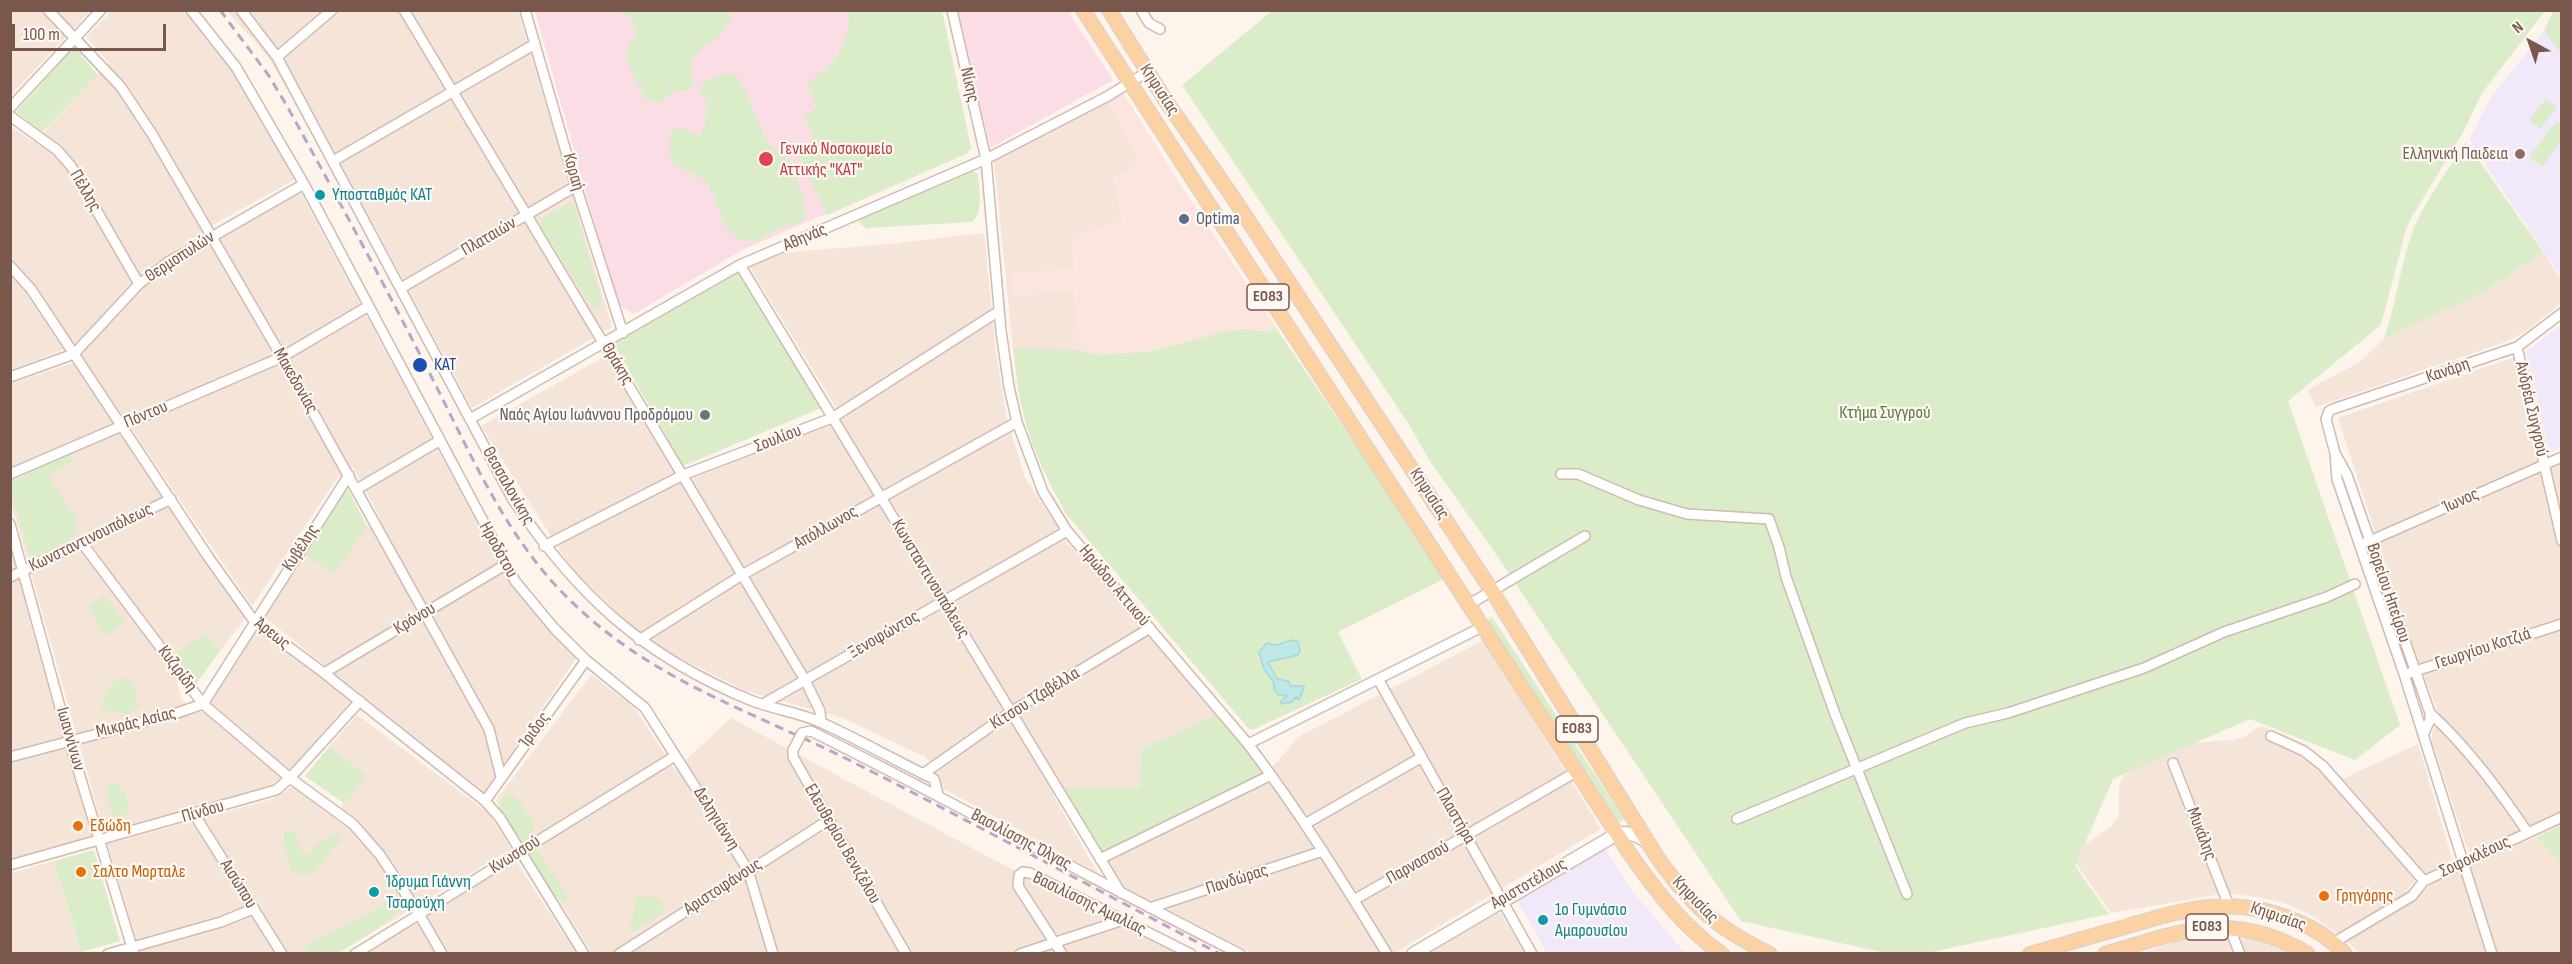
<!DOCTYPE html>
<meta charset="utf-8">
<style>
body{margin:0}
#map{position:relative;width:2572px;height:964px;overflow:hidden;background:#fdf4ec;font-family:"Sofia Sans Condensed",sans-serif}
canvas{display:block}
.frame{position:absolute;inset:0;border:12px solid #7a574c;pointer-events:none}
.north{position:absolute;left:2500px;top:12px;width:60px;height:60px;-webkit-text-stroke:4px #fff9f3;paint-order:stroke;rotate:320deg;font-size:16px;font-weight:700;line-height:24px;text-align:center;color:#7a574c}
.north::after{content:'';display:block;margin:auto;width:21px;height:27px;background:#7a574c;clip-path:polygon(50% 0,100% 100%,50% 72%,0 100%)}
.scale{position:absolute;left:12px;top:24px;width:154px;height:27px;box-sizing:border-box;border:3px solid #7a574c;border-top:0;padding-left:8px;font-size:18px;line-height:21px;white-space:nowrap;color:#7a574c;-webkit-text-stroke:4px #fff9f3;paint-order:stroke}
</style>
<div id="map">
<canvas width="2572" height="964"></canvas>
<div class="frame"></div>
<div class="north">N</div>
<div class="scale">100 m</div>
</div>
<script>
const ctx = document.querySelector('canvas').getContext('2d');
ctx.lineJoin = 'round';
function fillPath(path, color) {
  ctx.fillStyle = color;
  ctx.fill(path, 'evenodd');
}
function strokePath(path, color, width, dash) {
  ctx.strokeStyle = color;
  ctx.lineWidth = width;
  ctx.lineCap = dash ? 'butt' : 'round';
  ctx.setLineDash(dash || []);
  ctx.stroke(path);
}
function label(font, color, halo, rows, align = 'center') {
  ctx.font = font + ' "Sofia Sans Condensed",sans-serif';
  ctx.lineWidth = 4.5;
  ctx.setLineDash([]);
  ctx.textBaseline = 'middle';
  ctx.strokeStyle = halo;
  ctx.fillStyle = color;
  for (const [text, x, y, turn = 0] of rows) {
    ctx.save();
    ctx.translate(x, y);
    ctx.rotate((+turn || 0) * Math.PI / 180);
    ctx.textAlign = isNaN(turn) ? turn : align;
    if (halo) ctx.strokeText(text, 0, 0);
    ctx.fillText(text, 0, 0);
    ctx.restore();
  }
}
fillPath(new Path2D(`
 M11,11h79l-79,84z
 M112,11h76l50,63 58,105 -85,47 -68,46 -68,73 -64,25v-243l23,15 75,-79 -23,-26z
 M227,11h291l94,316 -140,81 -157,-292 -9,5 -38,-64z
 M1107,101l34,61 -28,17 10,42 -49,48 -63,5 1,22 62,-7 2,35 -2,7 1,14 5,5 -67,-2 -19,-187z
 M300,191l191,358 25,43 61,65 -93,136 -221,-177 40,-62 32,20 32,-48 13,-8 -27,-51 -16,11 -85,128 -171,-251 63,-70z
 M984,233l12,120 10,62 19,63 42,64 150,172 -76,35 -1,39h-76l-11,7 45,78 -154,-84 -8,-19 -11,-13 -80,-38 -99,-28 -78,-39 -34,-24 -62,-59 -91,-143 123,-69 77,126 162,-64 -94,-153 29,-13 111,-9z
 M2543,252l18,28v23l-36,29 -20,10 -189,65 -9,-17 53,-28 24,-23 98,-46z
 M2515,357l25,117 21,-9v348l-28,15 -64,26 -38,-116 8,-24 -26,-66 -75,-230z
 M73,363l173,254 -26,34 -14,-19 -40,29 9,13 7,26 20,13 53,-84 97,71 -60,69 -23,18 -165,45 -93,-330 -1,-118z
 M10,544l84,293 -84,23z
 M1484,640l117,189 -208,125 -141,-1 -129,-66 -18,-31 157,-76 36,-43z
 M591,675l43,32 41,63 56,-52 263,142 184,93h-586l-96,-153z
 M357,715l132,98 22,36 -173,104 -198,1 -32,-110 165,-45 20,-13 41,30 33,-40 -37,-30z
 M2265,727l42,21 29,27 8,3 74,-34 34,115 -37,21 -11,14 -66,40 -24,-17 -27,-13 -24,-6 -36,-5 -116,20 -34,-48 -1,-10 5,-8 30,-20 8,-11v-30l4,-9 19,-15 33,-14 27,-6 31,-2 13,-4 10,-8z
 M2536,837l25,26v90h-202l-12,-12 70,-42 16,-17z
 M514,858l62,95 -209,1z
 M54,861l27,92h-70v-80z
 M1500,912l25,41h-96z
 M2228,930l32,4 33,20h-153l42,-15z`), '#f5e5d9');
fillPath(new Path2D(`
 M1123,93l59,94 94,141 -8,4 -10,-2 -32,1 -74,20 -53,4 -19,-5 -5,-5 -1,-14 2,-7 -3,-35 -62,7v-22l63,-5 -3,-33 51,-15 -9,-42 27,-17 -33,-61z`), '#fde5df');
fillPath(new Path2D(`
 M2544,31l17,22v224l-90,-134 -1,-5 22,-42z
 M2561,325v122l-11,6 -24,-101z
 M1604,847l29,45 52,61h-138l-30,-53z`), '#f1e8fa');
fillPath(new Path2D(`
 M960,10l108,1 45,69 -123,68 -32,-136z
 M535,11h407l29,137 -5,6 -222,95 -110,65 -17,-10z`), '#fbdee5');
fillPath(new Path2D(`
 M618,11h114c-1,25 -27,32 -41,49v15l4,4 -5,10 -19,4 -10,9 -15,-2 -13,-24 -8,-25 10,-15 -3,-18z
 M848,11h94l29,137 -5,6 -139,61 -28,-60 14,-17 -9,-23 13,-7 -10,-25c27,-18 45,-38 41,-72z
 M1272,11h1273l-63,82 -20,41 -49,81 -7,14 -25,96 -93,76 112,324 -45,35 -105,-41 -137,60 -38,87 34,48 -187,40 -36,-1 -145,-32 -250,-374 -60,-84 -23,-40 -226,-338z
 M2553,11h8v42l-17,-22z
 M74,47l24,28 -56,57 -26,-20z
 M726,74h9l6,7 28,65 16,7 9,14 13,48 -9,9 -18,4 -24,13 -17,-1 -16,-16 -8,-26 -11,-19 -30,-14 -5,-15 3,-20 13,-2 11,8 5,-3c6,-15 11,-28 -1,-41l2,-8 10,-7z
 M2546,99l11,8 -17,22 -11,-9z
 M2557,121l4,4v17l-19,25 -13,-10z
 M2466,142l77,110 -61,41 -98,46c12,-35 17,-78 30,-111 13,-30 34,-58 52,-86z
 M972,170l6,4c1,16 6,37 -6,48l-106,6 -7,-5 -1,-5z
 M570,202l4,3 28,96 -4,8 -10,-8 -48,-76 4,-8z
 M738,273l83,135 -138,58 -69,-122z
 M1276,328l170,250 -108,54 24,47 -110,51 -4,-2 -181,-213c-19,-34 -37,-68 -45,-107 -5,-19 -6,-40 -9,-60l67,2 19,5 53,-4 74,-20 21,-2 21,3z
 M66,453l6,3v5l-8,7 -13,5 -1,6 26,39v18l-45,24 -20,-68 -1,-9z
 M347,488l20,38 -32,48 -32,-20z
 M104,595l21,27 -18,14 -20,-28z
 M1492,617l132,202 -5,3 -130,-198 -1,-4z
 M206,632l14,19 -24,33 -22,-29z
 M119,678l10,1 7,9 -1,11 4,6 -12,10c-8,-5 -15,-1 -24,-6l-2,-6 6,-8 3,-10z
 M1217,714l50,60 -162,82 -41,-68h76l1,-39z
 M330,746l37,30 -22,28 -40,-28z
 M114,782l12,11 3,17 -6,9 -5,1 -8,-10 -5,-22z
 M509,793c11,5 20,23 26,35l-3,5 4,14 32,50 -1,5 -4,2 -11,-11 -53,-84 1,-9z
 M2561,825v38l-25,-26z
 M288,829l7,3c3,9 4,21 15,24l6,-11 19,-12 6,3 -1,7c-21,12 -16,41 -48,28l-7,-23 -2,-16z
 M94,850l26,91 -39,11 -27,-91z
 M652,896l11,7v10l-29,19 -5,-3c5,-11 3,-21 10,-32z
 M391,898l7,2 3,8c-7,11 -53,42 -67,45 -9,3 -23,1 -33,0 9,-15 45,-28 61,-36 10,-5 20,-13 29,-19z`), '#dbecc8');
const water = new Path2D(`
 M1291,640l7,2 2,9 -2,4 -30,7 9,17 11,2 3,5h13v2l-5,12 -3,-3 -4,5 -11,2v-3l6,-5 -8,-1 -5,-5v-7l-10,-14 -5,-17 8,-9 10,2z`);
fillPath(water, '#bee7e8');
strokePath(water, '#a4d8db', 1.5);
const street = new Path2D(`
 M48,10l73,77 31,47 142,244 195,351 12,48
 M191,10l45,57 68,117 211,397 39,47 32,32 59,48 103,162 25,84
 M241,10l36,47 236,443c64,95 130,156 237,200 22,9 47,12 70,22 38,17 76,39 114,57l4,15
 M404,10l401,670 15,31 1,11
 M525,10l51,176 47,147
 M952,10l34,149 15,172 8,56 8,35 26,70 24,39 181,213c51,67 95,138 139,210
 M1141,10l8,13 11,6
 M277,57l55,-47
 M10,108l91,-98
 M10,116l47,34 14,16 68,118
 M333,161l202,-117
 M740,265l381,628
 M10,266l21,23 178,269 45,63 70,52 161,128 15,17 84,136
 M401,288l175,-102
 M2517,347l45,194
 M10,377l64,-23 65,-70 29,-22 136,-78
 M470,419l270,-154 246,-106 122,-63 39,-24
 M2336,455l11,20 83,238v7l-7,15
 M10,474l272,-117 85,-50
 M1561,474h17l61,26 48,14 82,5 10,28 7,30 49,137 72,180
 M357,489l82,-48
 M10,524l59,216 65,214
 M82,543l121,161 87,74 63,46 27,31 39,59 23,40
 M2365,543l197,-86
 M544,546l139,-71 149,-57 167,-107
 M10,577l161,-78
 M1468,605l117,-69
 M639,640l103,-65 275,-153
 M324,673l181,-108
 M2409,673l153,-49
 M1378,679l154,275
 M763,704l304,-173
 M2430,713c38,35 69,77 98,120
 M802,733l9,-2c144,72 285,150 429,223
 M2271,736l33,15 19,15 101,115
 M1248,744l234,-117
 M793,750v7l113,197
 M10,757l167,-44 26,-9 146,-229
 M2173,763l56,143
 M923,774l88,-62 139,-84
 M485,801l101,-141
 M194,814l88,140
 M1737,819l228,-96 43,-10 136,-45 80,-36 103,-35 28,-13
 M1305,824l117,-67
 M1100,859l171,-84
 M10,865l266,-75 14,-12 70,-77
 M1354,900l222,-128
 M1150,908l173,-57
 M2229,927l11,27
 M2333,943l79,-47 12,-15 138,-64
 M108,954l113,-32 32,-13
 M355,954l320,-198
 M619,954l208,-133
 M1020,954l103,-34
 M1062,954l-44,-68 1,-11 4,-3 7,1 161,81
 M2492,954l-88,-280 -67,-195 -2,-26 -9,-34 3,-8 4,-2 184,-62 45,-34`);
const secondary = new Path2D(`
 M1413,954l204,-120c11,-3 21,1 30,8`);
const primary = new Path2D(`
 M1083,10l547,844c26,37 54,74 92,100
 M1109,10l57,91 66,95 260,395 167,269c35,48 58,68 111,94
 M2030,954c29,-8 58,-17 88,-25 64,-19 113,-36 178,-8 18,7 35,18 49,33
 M2105,954c76,-23 129,-45 203,0`);
strokePath(street, '#d1baaf', 12);
strokePath(secondary, '#d6bcaf', 15);
strokePath(primary, '#dad0cd', 16);
strokePath(street, '#fff', 9);
strokePath(secondary, '#fff', 12);
strokePath(primary, '#fcd1a4', 14);
strokePath(new Path2D(`
 M220,10l49,66 18,30c49,89 97,178 143,268 36,70 67,144 119,204 87,99 196,129 308,186 122,62 242,127 363,190`), '#b6a7c9', 3, [9, 6]);
const streetBridge = new Path2D(`
 M793,750l9,-17`);
strokePath(streetBridge, '#d1baaf', 12, []);
strokePath(streetBridge, '#fff', 9);
for (const [x, y, r, color] of [
 [2520,154,6,"#8d6e63"],
 [766,159,8,"#e0444e"],
 [320,195,6,"#0f9aa8"],
 [1184,219,6,"#5c6f8a"],
 [420,365,8,"#1a4fb4"],
 [705,415,6,"#6b7280"],
 [78,826,6,"#e8710a"],
 [81,872,6,"#e8710a"],
 [374,892,6,"#0f9aa8"],
 [2324,896,6,"#e8710a"],
 [1543,920,6,"#0f9aa8"]
]) {
  const dot = new Path2D();
  dot.arc(x, y, r, 0, 2 * Math.PI);
  ctx.fillStyle = color;
  ctx.fill(dot);
  strokePath(dot, '#fff9f3', 2);
}
for (const [x, y, w] of [
 [1268,297,42],
 [1577,729,42],
 [2207,927,42]
]) {
  const box = new Path2D();
  box.roundRect(x - w / 2, y - 13, w, 26, 4.5);
  ctx.fillStyle = '#fff9f3';
  ctx.fill(box);
  strokePath(box, '#7a574c', 1.5);
}
label('bold 16px', '#7a574c', null, [
 ["ΕΟ83",1268,297],
 ["ΕΟ83",1577,729],
 ["ΕΟ83",2207,927]
]);
label('18px', '#7a574c', '#fff9f3', [
 ["Νίκης",969,85,77],
 ["Κηφισίας",1159,90,57],
 ["Κοραή",573,172,74],
 ["Πέλλης",85,191,60],
 ["Πλαταιών",489,237,-30],
 ["Αθηνάς",805,238,-23],
 ["Θερμοπυλών",180,257,-33],
 ["Θράκης",617,364,59],
 ["Κανάρη",2448,371,-19],
 ["Μακεδονίας",295,381,60],
 ["Ανδρέα Συγγρού",2531,409,77],
 ["Πόντου",146,415,-23],
 ["Σουλίου",778,439,-21],
 ["Θεσσαλονίκης",508,486,60],
 ["Κηφισίας",1429,494,57],
 ["Ίωνος",2461,501,-24],
 ["Απόλλωνος",826,528,-30],
 ["Κωνσταντινουπόλεως",91,538,-26],
 ["Κυβέλης",301,548,-57],
 ["Ηροδότου",498,550,61],
 ["Κωνσταντινουπόλεως",930,579,59],
 ["Ηρώδου Αττικού",1114,586,50],
 ["Βορείου Ηπείρου",2388,593,71],
 ["Κρόνου",415,619,-31],
 ["Άρεως",272,634,38],
 ["Ξενοφώντος",884,635,-30],
 ["Γεωργίου Κοτζιά",2483,649,-18],
 ["Κυζιρίδη",177,669,53],
 ["Κίτσου Τζαβέλλα",1035,699,-32],
 ["Μικράς Ασίας",136,723,-14],
 ["Ίριδος",535,730,-54],
 ["Ιωαννίνων",70,739,74],
 ["Πίνδου",203,812,-16],
 ["Πλαστήρα",1455,816,60],
 ["Δεληγιάννη",716,819,58],
 ["Μυκάλης",2201,834,69],
 ["Βασιλίσσης Όλγας",1021,840,28],
 ["Ελευθερίου Βενιζέλου",842,844,60],
 ["Κνωσσού",515,855,-32],
 ["Σοφοκλέους",2475,857,-25],
 ["Παρνασσού",1418,863,-30],
 ["Πανδώρας",1237,880,-18],
 ["Αισώπου",238,884,58],
 ["Αριστοτέλους",1529,884,-30],
 ["Αριστοφάνους",723,887,-33],
 ["Κηφισίας",1695,900,46],
 ["Βασιλίσσης Αμαλίας",1089,904,26],
 ["Κηφισίας",2278,917,19]
]);
label('18px', '#be3a42', '#fff9f3', [
 ["Γενικό Νοσοκομείο",780,149],
 ["Αττικής \"ΚΑΤ\"",780,170]
], 'left');
label('18px', '#785e54', '#fff9f3', [
 ["Ελληνική Παιδεια",2508,154]
], 'right');
label('18px', '#0d838f', '#fff9f3', [
 ["Υποσταθμός ΚΑΤ",332,195],
 ["Ίδρυμα Γιάννη",386,882],
 ["Τσαρούχη",386,903],
 ["1ο Γυμνάσιο",1555,910],
 ["Αμαρουσίου",1555,931]
], 'left');
label('18px', '#4e5e75', '#fff9f3', [
 ["Optima",1196,219]
], 'left');
label('18px', '#164399', '#fff9f3', [
 ["ΚΑΤ",434,365]
], 'left');
label('18px', '#587a41', '#fff9f3', [
 ["Κτήμα Συγγρού",1885,413]
]);
label('18px', '#5b616d', '#fff9f3', [
 ["Ναός Αγίου Ιωάννου Προδρόμου",693,415]
], 'right');
label('18px', '#c56008', '#fff9f3', [
 ["Εδώδη",90,826],
 ["Σαλτο Μορταλε",93,872],
 ["Γρηγόρης",2336,896]
], 'left');
</script>
